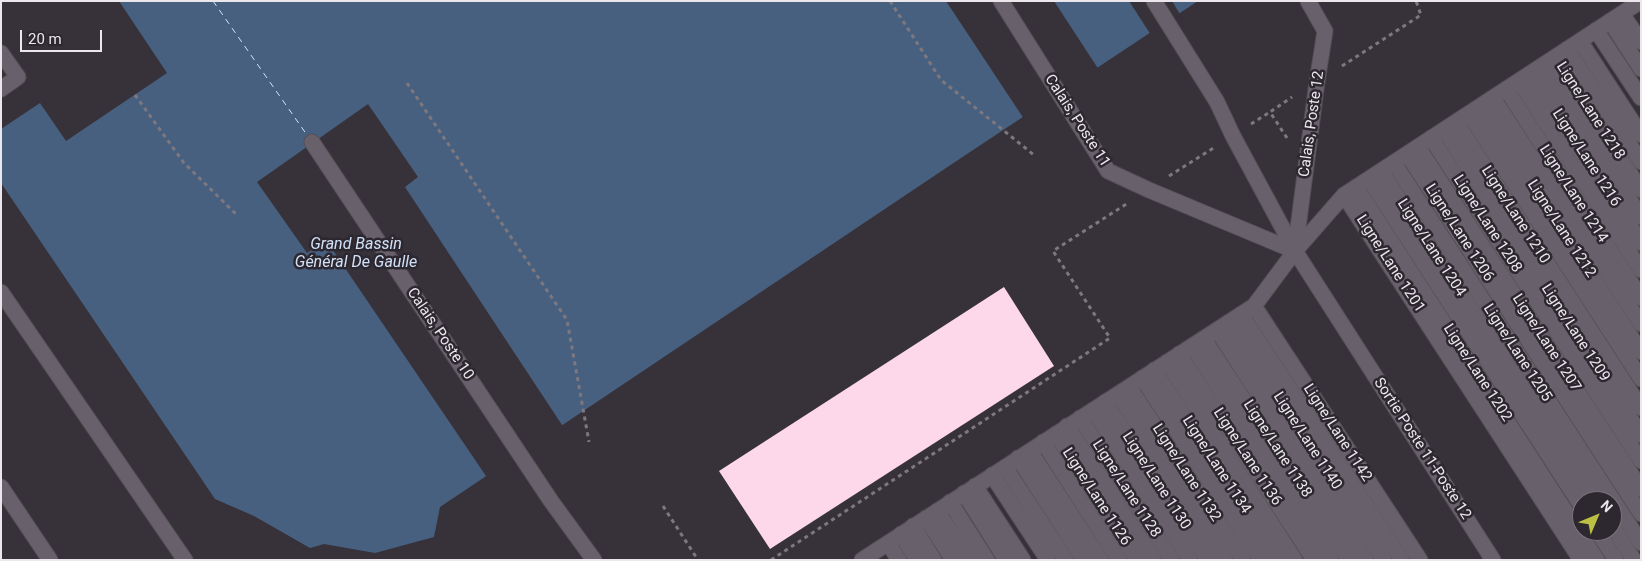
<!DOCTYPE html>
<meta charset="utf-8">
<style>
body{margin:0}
#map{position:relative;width:1642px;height:561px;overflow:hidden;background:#373139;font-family:Roboto,sans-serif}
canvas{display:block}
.frame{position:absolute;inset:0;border:2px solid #ebe7ed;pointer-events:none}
.north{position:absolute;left:1572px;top:491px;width:50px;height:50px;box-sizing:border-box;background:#2d272f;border:1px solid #79747b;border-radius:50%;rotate:45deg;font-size:14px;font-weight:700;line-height:20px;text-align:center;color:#ebe7ed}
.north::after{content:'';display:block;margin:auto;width:18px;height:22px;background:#bbc045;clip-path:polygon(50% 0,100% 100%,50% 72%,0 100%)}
.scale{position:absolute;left:20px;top:30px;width:82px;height:22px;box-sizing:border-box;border:2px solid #ebe7ed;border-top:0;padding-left:6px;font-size:15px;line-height:18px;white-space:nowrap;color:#ebe7ed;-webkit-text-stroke:4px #2d272f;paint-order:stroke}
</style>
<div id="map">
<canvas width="1642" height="561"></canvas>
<div class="frame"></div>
<div class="north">N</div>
<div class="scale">20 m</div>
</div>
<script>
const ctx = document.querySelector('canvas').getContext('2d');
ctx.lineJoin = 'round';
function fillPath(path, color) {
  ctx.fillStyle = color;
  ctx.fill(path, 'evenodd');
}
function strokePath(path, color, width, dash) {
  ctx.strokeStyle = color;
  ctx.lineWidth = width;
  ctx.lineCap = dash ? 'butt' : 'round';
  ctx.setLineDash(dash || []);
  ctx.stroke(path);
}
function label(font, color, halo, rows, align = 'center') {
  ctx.font = font + ' Roboto,sans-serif';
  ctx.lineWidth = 5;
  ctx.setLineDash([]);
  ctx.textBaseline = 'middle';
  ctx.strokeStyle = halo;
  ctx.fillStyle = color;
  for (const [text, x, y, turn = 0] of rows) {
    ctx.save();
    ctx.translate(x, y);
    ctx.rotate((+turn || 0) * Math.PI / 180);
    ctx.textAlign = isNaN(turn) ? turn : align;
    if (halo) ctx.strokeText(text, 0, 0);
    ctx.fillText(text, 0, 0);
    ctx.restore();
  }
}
fillPath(new Path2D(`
 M1,1h1197l-240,159 -518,347 -6,30 -59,16 -51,-9 -14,4 -56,-32 -39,-17 -214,-316z`), '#48607f');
fillPath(new Path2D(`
 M1,1h118l48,72 -101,68 -26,-38 -39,26z
 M946,1h108l45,69 -75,49z
 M1129,1h43l9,15 -30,19z
 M368,104l50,73 -13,10 159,241 -76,51 -162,-239 -19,13 -50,-71z`), '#373139');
strokePath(new Path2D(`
 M213,1l94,134`), '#d1e2f8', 1, [6, 5]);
fillPath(new Path2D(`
 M1004,287l50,79 -284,183 -51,-78z`), '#fdd8ea');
const minor = new Path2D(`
 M1001,1l107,170 41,19 146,61
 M1154,1l63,101 16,34 62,115 198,309
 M1622,14l19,28
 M1610,21l31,48
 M1596,30l45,68
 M1580,41l61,94
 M1567,49l74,113
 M1,53l17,24 -17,12
 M1555,58l86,132
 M1543,65l98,152
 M1531,73l110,170
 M1519,81l122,189
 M1506,89l135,209
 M1493,98l148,226
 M1481,106l160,246
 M1469,114l172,265
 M1456,122l185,286
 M1444,130l197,305
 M1431,138l210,323
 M312,142l239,359 43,59
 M1418,147l223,342
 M1407,154l234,360
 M1394,163l247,380
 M1381,171l215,330
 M1369,179l213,328
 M1356,187l241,373
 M1344,195l237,365
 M1295,251l22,-169 8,-51 -17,-30
 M1,292l184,268
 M1254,306l166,254
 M1241,314l161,246
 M1229,322l155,238
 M1217,330l149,230
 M1204,339l145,221
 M1192,346l139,214
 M1179,354l135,206
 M1167,362l128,198
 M1154,370l124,190
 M1142,378l119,182
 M1129,387l114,173
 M1118,394l107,166
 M1105,402l103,158
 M1093,410l97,150
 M1080,418l92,142
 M1067,426l87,134
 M1056,434l81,126
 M1043,442l76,118
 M1030,451l71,109
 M1018,458l66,102
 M1005,467l61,93
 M992,475l56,85
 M975,486l48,74
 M1,487l49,73
 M964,493l42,67
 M950,502l37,58
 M937,511l33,49
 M926,518l27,42
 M913,526l21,34
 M1612,526l22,34
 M1597,531l19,29
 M901,534l16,26
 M888,543l11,17
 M862,560l392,-254 41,-55 49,-56 297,-194`);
strokePath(minor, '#534f55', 17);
strokePath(new Path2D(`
 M890,1l51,79 93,75
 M1342,66l79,-51 -5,-14
 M407,83l160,237 22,122
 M135,95l49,68 54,53
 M1251,124l19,-12
 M1287,138l-17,-26 22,-15
 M1169,176l46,-29
 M663,506l35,54
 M771,560l339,-222 -57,-87 75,-48`), '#7d787f', 3, [4, 4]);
strokePath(minor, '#68616b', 15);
label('15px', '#ebe7ed', '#2d272f', [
 ["Ligne/Lane 1218",1590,111,57],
 ["Calais, Poste 11",1077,121,57],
 ["Calais, Poste 12",1312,124,-82],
 ["Ligne/Lane 1216",1586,158,57],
 ["Ligne/Lane 1214",1573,194,57],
 ["Ligne/Lane 1210",1515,215,57],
 ["Ligne/Lane 1208",1487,224,57],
 ["Ligne/Lane 1212",1561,229,57],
 ["Ligne/Lane 1206",1459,233,57],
 ["Ligne/Lane 1204",1431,248,57],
 ["Ligne/Lane 1201",1390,264,57],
 ["Ligne/Lane 1209",1575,333,57],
 ["Calais, Poste 10",440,334,56],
 ["Ligne/Lane 1207",1546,343,57],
 ["Ligne/Lane 1205",1517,353,57],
 ["Ligne/Lane 1202",1477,373,57],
 ["Ligne/Lane 1142",1337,433,57],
 ["Ligne/Lane 1140",1307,441,57],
 ["Ligne/Lane 1138",1277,449,57],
 ["Sortie Poste 11-Poste 12",1422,449,57],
 ["Ligne/Lane 1136",1247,457,57],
 ["Ligne/Lane 1134",1216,465,57],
 ["Ligne/Lane 1132",1186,473,57],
 ["Ligne/Lane 1130",1156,481,57],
 ["Ligne/Lane 1128",1126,489,57],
 ["Ligne/Lane 1126",1096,497,57]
]);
label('italic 16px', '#d1e2f8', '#2d272f', [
 ["Grand Bassin",356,245],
 ["Général De Gaulle",356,263]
]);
</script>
